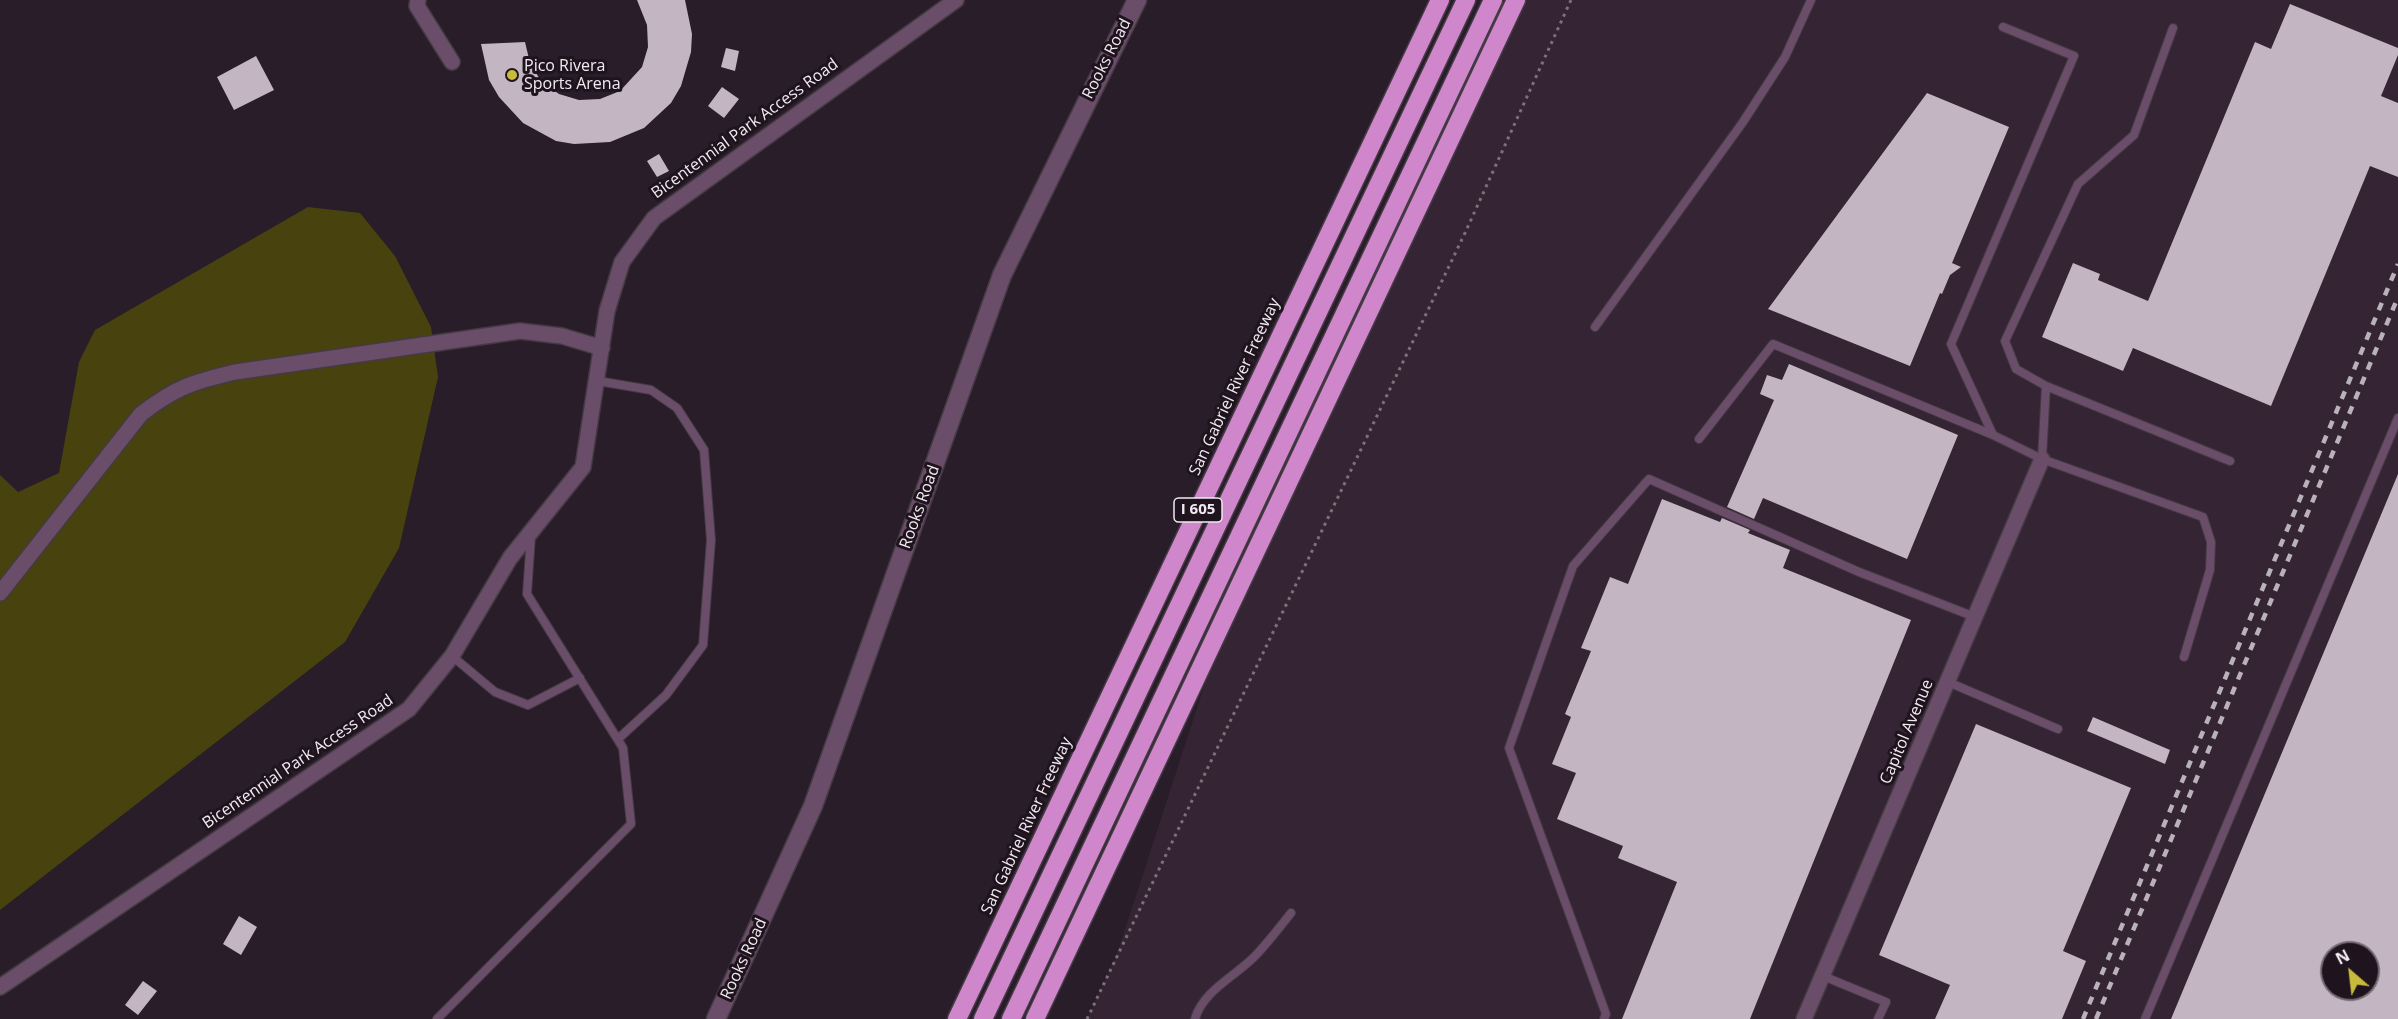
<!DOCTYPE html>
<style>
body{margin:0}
#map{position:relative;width:2398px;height:1019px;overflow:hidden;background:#281d28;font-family:"Open Sans",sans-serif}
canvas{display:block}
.north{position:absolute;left:2320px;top:941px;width:60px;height:60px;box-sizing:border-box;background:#1f141e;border:2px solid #736a72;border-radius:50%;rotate:332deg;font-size:16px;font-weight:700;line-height:24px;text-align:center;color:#f1eaf1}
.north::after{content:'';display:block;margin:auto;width:21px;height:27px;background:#c8bb3b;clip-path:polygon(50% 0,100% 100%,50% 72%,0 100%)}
</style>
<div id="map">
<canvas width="2398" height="1019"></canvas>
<div class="north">N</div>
</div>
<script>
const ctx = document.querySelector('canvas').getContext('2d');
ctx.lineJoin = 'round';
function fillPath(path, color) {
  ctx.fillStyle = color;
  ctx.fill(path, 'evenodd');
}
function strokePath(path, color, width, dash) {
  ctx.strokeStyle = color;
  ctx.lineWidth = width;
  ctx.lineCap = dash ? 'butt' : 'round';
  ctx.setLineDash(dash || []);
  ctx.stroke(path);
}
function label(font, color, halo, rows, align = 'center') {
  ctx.font = font + ' "Open Sans",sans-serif';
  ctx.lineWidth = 6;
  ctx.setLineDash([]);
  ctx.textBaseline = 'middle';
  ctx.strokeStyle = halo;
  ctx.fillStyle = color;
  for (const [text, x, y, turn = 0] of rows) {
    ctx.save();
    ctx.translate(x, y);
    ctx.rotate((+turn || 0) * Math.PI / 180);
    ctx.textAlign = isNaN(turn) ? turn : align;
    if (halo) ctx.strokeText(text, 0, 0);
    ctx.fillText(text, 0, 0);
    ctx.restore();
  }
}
fillPath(new Path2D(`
 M1505,0h893v1019h-1311l30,-65 105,-323zM2332,953h36v36h-36z`), '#352534');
fillPath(new Path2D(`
 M308,207l52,6 35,43 36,71 7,50 -39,171 -54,94 -345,268v-435l18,17 41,-19 20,-111 16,-32z`), '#48430e');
fillPath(new Path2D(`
 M637,0h48l7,34 -1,18 -10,34 -10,17 -27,25 -34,14 -36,2 -18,-3 -33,-18 -24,-26 -10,-17 -8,-36 44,-2 5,21 11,18 18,13 20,6 21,-1 20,-8 22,-24 6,-20 -1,-22z
 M2290,4l108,44v7l-17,41 17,7v74l-28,-11 -99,240 -138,-58 -10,23 -81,-34 31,-74 27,11 -2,6 50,21 107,-259 16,7z
 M726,48l13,3 -4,20 -14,-4z
 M256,56l18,34 -40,20 -17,-33z
 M722,87l17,12 -15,19 -16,-12z
 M1927,93l82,34 -57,136 9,4 -11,8 -8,19 -2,-1 -30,73 -142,-57z
 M659,154l10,17 -12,6 -10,-16z
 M1789,364l169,71 -51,124 -144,-61 -9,21 -27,-12 47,-107 -14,-6 7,-19 15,5z
 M2398,474v545h-227zM2332,953h36v36h-36z
 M1662,499l58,23 2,-4 28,12 -2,3 42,17 -7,18 128,52 -161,399h-128l55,-137 -59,-24 5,-12 -66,-27 19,-46 -24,-9 19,-47 -6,-3 26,-63 -10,-3 29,-71 18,7z
 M2093,717l77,33 -5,14 -78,-33z
 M1976,724l155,64 -68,163 23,10 -24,58h-127l15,-34 -71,-30z
 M239,916l18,11 -16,28 -18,-11z
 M143,981l14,10 -19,24 -13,-10z`), '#c4b5c3');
const service = new Path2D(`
 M2003,27l71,29 -123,288 42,91 49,24 161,58 8,25 -1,28 -26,87
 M1595,327l148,-205 42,-65 26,-57
 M598,381l53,9 26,18 27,42 7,90 -8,105 -37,50 -48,44
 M2046,386l184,75
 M1699,439l74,-95 220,91
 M2042,459l4,-73 -30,-17 -11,-28 73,-157 56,-49 39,-107
 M452,656l43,36 33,13 52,-27
 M1948,682l110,47
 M1823,976l63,26 -8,17
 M437,1019l194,-195 -8,-76 -96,-154 4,-58
 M1195,1019c8,-29 43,-44 62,-65 12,-13 23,-27 34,-41
 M1604,1019l2,-5 -97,-266 64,-182 76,-87 210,93 116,45
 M2145,1019l253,-601`);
const minor = new Path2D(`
 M418,0l-1,6 35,56
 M0,593l141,-179c35,-27 52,-32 94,-42l285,-41 42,5 40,12
 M0,987l409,-278 43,-53 58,-98 73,-91 24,-156 15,-49 32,-44 302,-218
 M1804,1019l238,-560`);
const tertiary = new Path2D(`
 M716,1019l97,-213 189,-531 135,-275`);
const motorway = new Path2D(`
 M957,1019l483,-1019
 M983,1019l483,-1019
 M1011,1019l482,-1019
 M1035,1019l481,-1019`);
strokePath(service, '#443a44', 10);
strokePath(minor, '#443a44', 18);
strokePath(tertiary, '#443a44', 21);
strokePath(motorway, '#443a44', 21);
strokePath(new Path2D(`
 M1087,1019l378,-786 106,-233`), '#7b717b', 3, [3, 4.5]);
strokePath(service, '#6a4d68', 8);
strokePath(minor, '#6a4d68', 15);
strokePath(tertiary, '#6a4d68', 18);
strokePath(motorway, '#cf86cb', 18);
strokePath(new Path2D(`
 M2083,1019l315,-755
 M2096,1019l302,-722`), '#bab2ba', 4.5, [8, 8]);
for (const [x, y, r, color] of [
 [512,75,6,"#c8bb3b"]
]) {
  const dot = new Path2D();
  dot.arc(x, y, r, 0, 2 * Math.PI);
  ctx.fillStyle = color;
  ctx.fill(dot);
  strokePath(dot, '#1f141e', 2);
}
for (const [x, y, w] of [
 [1198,510,48]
]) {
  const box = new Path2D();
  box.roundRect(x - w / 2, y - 12, w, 24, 4.5);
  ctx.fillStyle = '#1f141e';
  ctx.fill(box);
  strokePath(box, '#f1eaf1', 1.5);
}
label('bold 15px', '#f1eaf1', null, [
 ["I 605",1198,510]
]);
label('16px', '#f1eaf1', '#1f141e', [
 ["Rooks Road",1107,59,-63],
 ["Bicentennial Park Access Road",745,129,-36],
 ["San Gabriel River Freeway",1235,387,-65],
 ["Rooks Road",920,507,-70],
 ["Capitol Avenue",1907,732,-67],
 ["Bicentennial Park Access Road",298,762,-34],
 ["San Gabriel River Freeway",1027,826,-65],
 ["Rooks Road",744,959,-65]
]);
label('16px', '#f1eaf1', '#1f141e', [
 ["Pico Rivera",524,66],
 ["Sports Arena",524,84]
], 'left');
</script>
